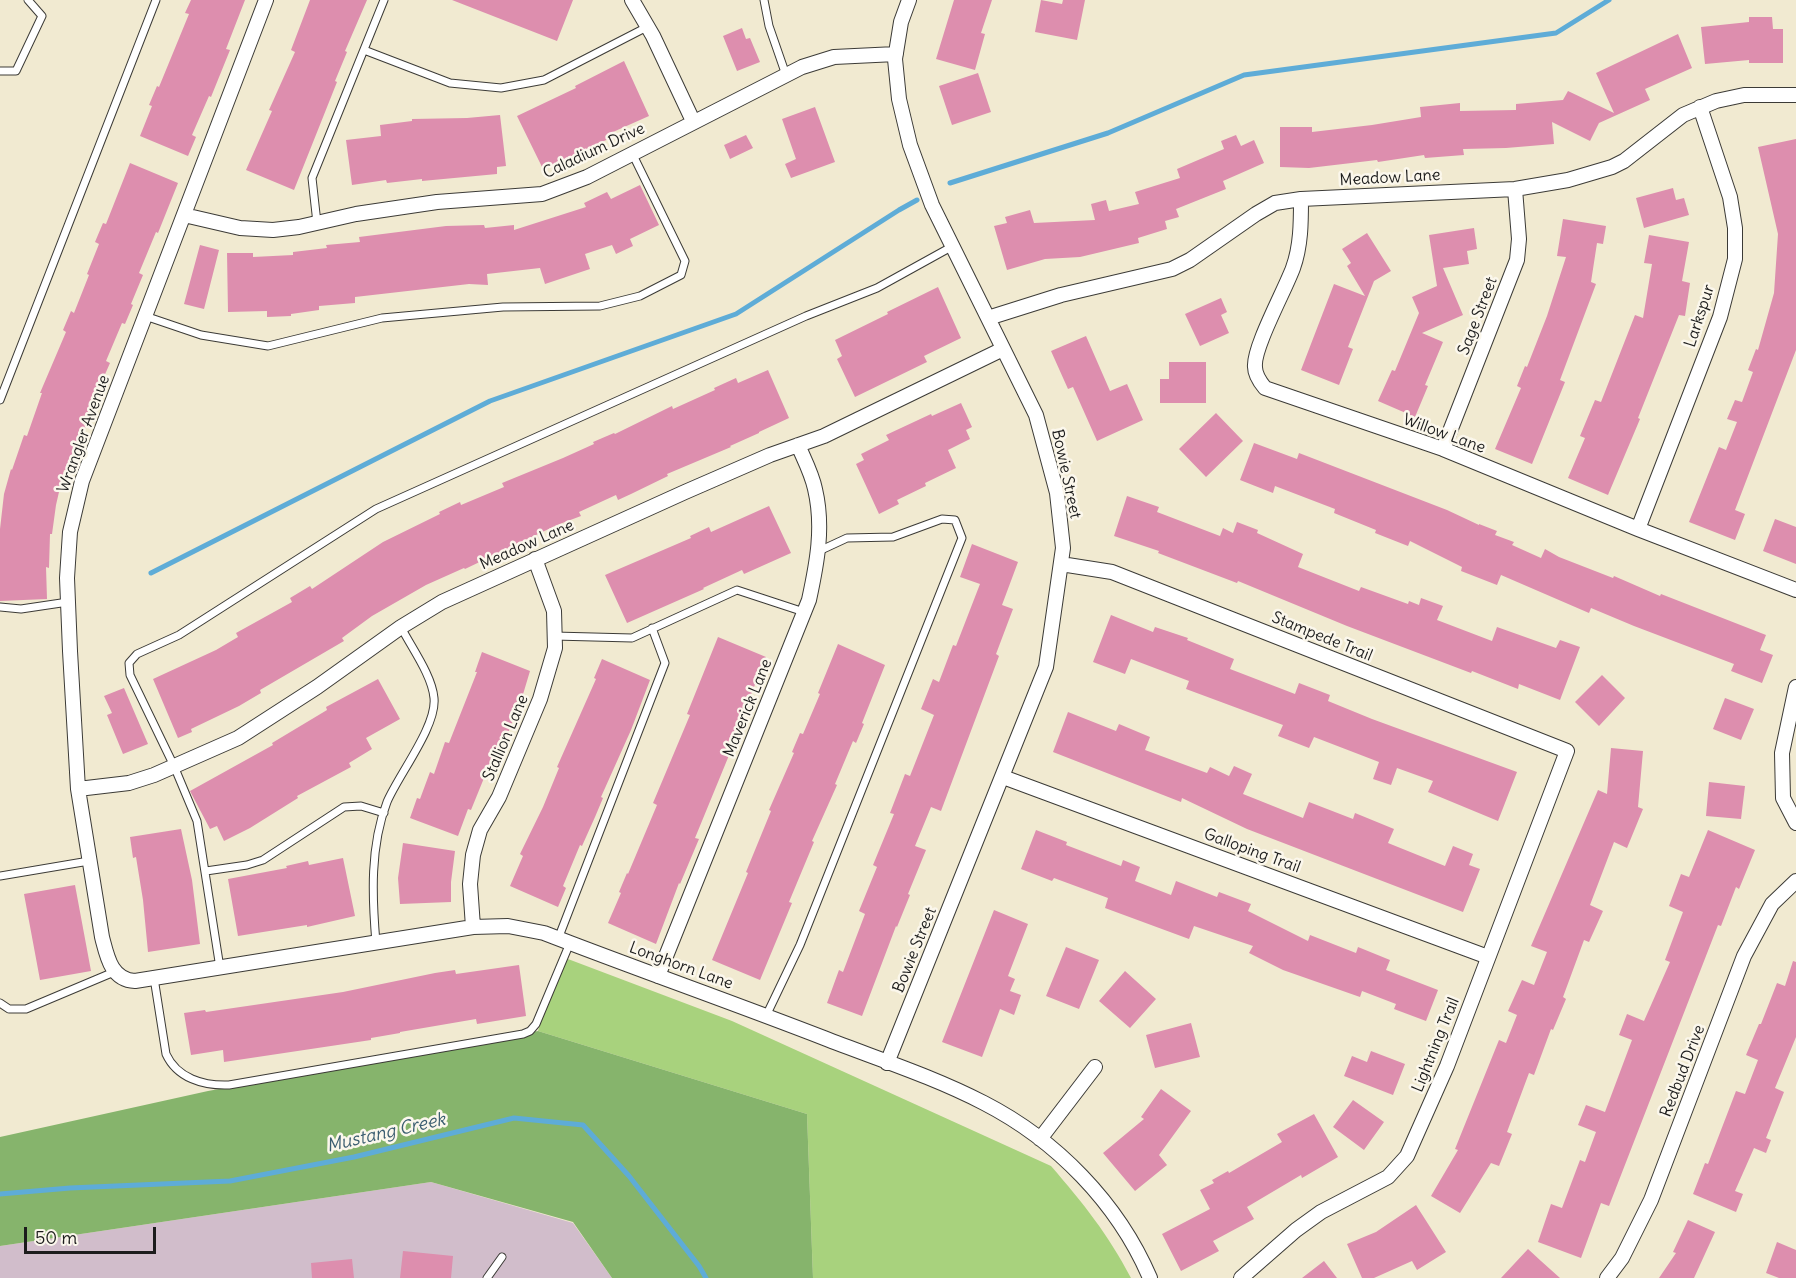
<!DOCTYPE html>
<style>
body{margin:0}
#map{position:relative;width:1796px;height:1278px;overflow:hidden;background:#f1ead1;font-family:Delius,sans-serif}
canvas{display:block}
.scale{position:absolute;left:24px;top:1227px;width:132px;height:27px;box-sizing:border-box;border:3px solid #1c1c1c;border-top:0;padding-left:8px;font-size:18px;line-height:21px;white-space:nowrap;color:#1c1c1c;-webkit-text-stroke:4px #fbf7ec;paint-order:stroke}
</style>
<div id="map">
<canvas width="1796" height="1278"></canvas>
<div class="scale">50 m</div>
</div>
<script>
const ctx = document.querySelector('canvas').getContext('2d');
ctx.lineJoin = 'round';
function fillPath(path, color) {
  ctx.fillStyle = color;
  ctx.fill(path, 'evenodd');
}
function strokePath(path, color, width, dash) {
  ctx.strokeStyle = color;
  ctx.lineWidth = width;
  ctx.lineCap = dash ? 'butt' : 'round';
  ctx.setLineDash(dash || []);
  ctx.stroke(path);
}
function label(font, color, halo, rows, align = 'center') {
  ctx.font = font + ' Delius,sans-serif';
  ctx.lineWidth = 5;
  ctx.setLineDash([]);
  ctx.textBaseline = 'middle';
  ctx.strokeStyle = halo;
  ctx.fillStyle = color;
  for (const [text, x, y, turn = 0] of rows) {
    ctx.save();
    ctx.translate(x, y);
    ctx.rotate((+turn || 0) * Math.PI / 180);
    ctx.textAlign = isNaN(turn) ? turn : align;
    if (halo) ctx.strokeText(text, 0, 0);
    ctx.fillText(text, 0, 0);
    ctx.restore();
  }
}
fillPath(new Path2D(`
 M431,1182l142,41 39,55h-612v-32z`), '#d1bdcb');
fillPath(new Path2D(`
 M560,956l172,65 319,145c32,37 57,68 80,112h-318l-6,-164 -269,-83z`), '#a8d27d');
fillPath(new Path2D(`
 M538,1031l269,83 6,164h-201l-39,-56 -142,-40 -431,64v-109l208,-46z`), '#86b46c');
strokePath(new Path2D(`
 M950,183l158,-50 136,-58 312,-42 53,-33
 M151,573l339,-172 246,-87 163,-104 18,-10
 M0,1194l70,-6 160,-7 124,-24 160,-39 69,7 46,51 70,90 7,12`), '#5eacd7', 5);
fillPath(new Path2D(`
 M191,0h54l-19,49 4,1 -19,47 -2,-1 -17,39 4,2 -8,19 -48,-20 12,-30 -3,-1 8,-19 2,1 30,-73 -4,-1z
 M310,0h57l-22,51 2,1 -12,29 2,1 -43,108 -48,-20 26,-59 -3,-1 26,-58 -4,-2z
 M452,0h121l-16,41z
 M954,0h38l-11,33 4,1 -10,36 -39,-11z
 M1041,0l21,4 1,-4h22l-8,40 -42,-8z
 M1749,17h23l1,12h10v34h-34v-3l-44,4 -4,-37 48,-5z
 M742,28l4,11 4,-1 10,24 -23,9 -14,-35z
 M1678,34l14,34 -47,21 5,11 -51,23 -9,18 -38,-19 2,22 -48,4 -43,1 1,6 -39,3 -1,-3 -46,7 -1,-2 -68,8 -29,-1v-40h32v5l60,-7 49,-8 -1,-10 40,-4v8l56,-1v-6l47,-4 5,-9 46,22 -18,-40z
 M624,61l25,55 -36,16 2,4 -72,33 -26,-53 59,-28 -1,-2z
 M978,73l13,39 -39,13 -13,-39z
 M815,107l20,55 -44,16 -6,-14 11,-5 -14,-40z
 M500,115l6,51 -9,1v7l-75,7v-2l-35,4 -1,-3 -34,5 -6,-45 35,-4 -1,-11 32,-4v-2l55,-1z
 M746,135l7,13 -23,11 -6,-14z
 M1236,135l5,11 13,-6 10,23 -41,18 3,8 -50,20 3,8 -14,4 2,8 -29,9 1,5 -59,14 -35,2 -38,11 -13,-44 13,-3 -2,-6 25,-7 4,13 61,-3 -4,-16 15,-4 3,11 30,-7 -4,-12 45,-14 -3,-9 47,-20 -3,-8z
 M1796,139v211l-61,160 10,4 -10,26 -46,-18 30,-75 7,3 11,-28 -10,-3 8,-19 7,2 11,-30 -5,-2 8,-21 2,1 16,-57 4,-59 -20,-87z
 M130,163l48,20 -20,50 -2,-1 -17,41 4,2 -12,29 2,1 -8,19 -3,-1 -16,38 4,2 -26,59 3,1 -7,20 -4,-1 -9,29 -3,-1 -8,35 -4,29h-2l-1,34 -3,-1 1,32 -47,2v-72l4,-35 7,-25 1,1 12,-35 3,1 15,-43h-2l26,-61 -3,-2 8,-19 3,2 15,-38 -2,-1 12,-30 -4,-2 8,-19 3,1z
 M640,185l19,40 -29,14 3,7 -17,8 -4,-9 -27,9 5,15 -45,15 -5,-16 -53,6 1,11 -19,-1 -114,13v6l-36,3v4l-28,4v2l-24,1v-6l-39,1 -1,-59h26v4l40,-2v-3l34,-4 -1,-3 34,-3 -1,-5 87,-11 38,-1 1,3 29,-3v5l72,-23 -2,-4 23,-11 4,7z
 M1673,188l3,12 8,-2 5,17 -45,13 -8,-30z
 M1563,219l43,7 -3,18 -6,-1 -6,39 5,2 -36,96 5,2 -33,82 -37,-15 26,-61 -4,-2 8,-20 2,1 20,-51 19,-59 -9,-1z
 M1474,228l3,21 -10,2 2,13 -26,4 20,47 -41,18 21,9 -18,43 3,1 -13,31 -37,-16 14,-31 3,1 24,-58 -7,-16 25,-11 -8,-51z
 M1367,233l24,38 -17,10 -26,66 5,2 -14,36 -38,-15 33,-86 31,12 -18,-30 4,-3 -9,-14z
 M1649,235l40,7 -7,39 8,2 -5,33 -6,-1 -41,103 2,1 -32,76 -40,-17 17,-40 -5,-2 15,-36 6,2 34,-87 8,3 9,-54 -8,-1z
 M200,245l19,5 -15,59 -20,-5z
 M938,287l23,51 -37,18 3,6 -72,35 -18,-38 5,-3 -7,-16 53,-26 -1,-2z
 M1221,298l6,14 -6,3 8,18 -29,13 -15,-32z
 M1086,336l24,55 17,-7 16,36 -46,21 -24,-54 -5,2 -17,-38z
 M1169,362h37v41h-46v-24h9z
 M768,370l21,48 -30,14v1l-29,13 1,1 -64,27 1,2 -37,18 -13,6 -2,-5 -37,17 2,4 -24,9 -92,44 -1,-1 -38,17 -54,31 -30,22 2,3 -84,49 1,3 -22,13 -48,23 1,3 -14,6 -25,-59 63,-29 22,-13 -2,-4 56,-31 -2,-4 20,-12 2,3 71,-47 57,-28 -1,-2 21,-10 1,3 43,-18 -2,-4 61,-25 31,-14 -1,-2 21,-9 1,1 57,-28 1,3 42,-19 -1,-2 22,-10 2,5z
 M961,403l11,24 -6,3 4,9 -22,11 8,18 -31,15 1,3 -29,14 2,4 -20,10 -23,-50 8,-4 -3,-6 28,-14 -3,-5 45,-21 1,2z
 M1216,413l27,28 -37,36 -27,-28z
 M1254,443l43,16 2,-6 148,57 32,15v-1l18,7 -2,4 19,7 -2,3 29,13 4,-9 14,8 54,21 1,-2 46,20 1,-2 105,41 -6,15 13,5 -11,28 -31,-12 3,-7 -100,-38 -43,-18 -2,5 -88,-38 -4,10 -36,-14 1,-4 -52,-26 -2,5 -33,-13 1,-3 -42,-17 1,-4 -60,-23 -2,7 -33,-13z
 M1127,496l32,11 -2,5 63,24 3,-8 10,5 4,-11 21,8 -1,3 46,21 -5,13 61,24 2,-4 47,17 1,-3 10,4 2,-7 22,8 -6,14 55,21 5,-14 59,21 4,-8 20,7 -20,53 -41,-16 -1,5 -46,-18 -1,2 -124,-47 -109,-45 -1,2 -79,-30 1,-2 -45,-15z
 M769,506l22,47 -47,21 -2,-4 -39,18 1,1 -77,34 -22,-48 86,-37 -1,-2 19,-9 2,5z
 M1775,519l21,8v37l-33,-13z
 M972,544l46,18 -16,43 11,4 -17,45 3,2 -58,155 -10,-4 -16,39 11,4 -18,44 2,1 -13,32 -1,-1 -34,90 -35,-13 12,-33 4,2 22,-58 -6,-3 18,-44 -4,-2 21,-51 -4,-1 15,-39 5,2 24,-61 -13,-6 12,-30 6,3 14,-37 3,1 24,-62 -20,-7z
 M1111,615l42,17 2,-5 33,11 -1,2 47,19 -4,10 65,25 4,-11 31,12 -2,6 44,18 145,53 -19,49 -70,-29 5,-11 -36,-13 -6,17 -18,-6 6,-17 -65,-25 -5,11 -31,-12 5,-11 -97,-36 3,-8 -58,-22 -6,15 -32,-12z
 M718,637l48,20 -36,90 2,1 -37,90 4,1 -19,45 -1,-1 -23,61 -48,-21 13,-30 -2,-1 8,-19 1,1 29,-69 -4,-2 37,-88 -3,-1z
 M838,644l47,21 -23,58 2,1 -8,19 -3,-2 -18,43 2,1 -25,56 2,1 -25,60 3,1 -32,77 -48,-20 36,-87 -2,-1 25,-61 -2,-1 25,-57 -2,-1 8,-19 3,1 17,-40 -2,-1z
 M482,652l48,19 -15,50 -2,-1 -11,29 -4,-1 -11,31 -3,-1 -13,32 -3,-1 -10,27 -48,-18 7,-20 3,1 10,-27 4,2 11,-32 4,1 28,-71h-2z
 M602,659l48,21 -19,50 -30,67 2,1 -8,19 -13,29 -2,-1 -17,41 3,2 -8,19 -48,-21 13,-30 -3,-2 23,-47 16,-39 -2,-1 39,-88 -2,-1z
 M1602,675l23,23 -26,28 -24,-24z
 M378,679l22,40 -34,19 6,11 -23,14 2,4 -54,29 1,2 -48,30 -26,13 -7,-15 -7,3 -20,-38 83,-46 -1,-2 55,-33 -1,-3z
 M124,688l24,56 -25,10 -16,-39 5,-2 -8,-17z
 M1725,698l29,11 -13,31 -28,-11z
 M1068,712l48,19 3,-7 31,13 -5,13 62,23 3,-6 19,9 5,-10 18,8 -9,20 60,24 6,-16 44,17 2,-6 39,16 -6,14 57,23 8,-20 20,8 -4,11 11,4 -17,43 -216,-83 -65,-31 -1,4 -128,-50z
 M1611,748l32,3 -5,56 5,2 -16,39 -13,-6 -24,63 13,6 -14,31 -5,-2 -21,57 3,2 -13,31 -2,-1 -17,46 -5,-2 -22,59 5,2 -13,32 -8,-3 -31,50 -29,-17 27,-46 -3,-1 44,-109 7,3 11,-28 -9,-4 14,-31 12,5 13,-33 -16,-6 67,-156 9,4z
 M1709,782l36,4 -4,33 -35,-3z
 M181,829l11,51 8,64 -52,8 -5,-52 -7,-43 -3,1 -3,-21z
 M1036,830l31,12 -1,3 55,21 2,-6 17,7 -5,14 36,14 5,-14 41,16 2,-5 32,12 -3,7 60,30 2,-6 46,18 2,-6 32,13 -4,10 52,20 -12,31 -32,-12 2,-5 -34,-13 -2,6 -77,-27 -34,-17 4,-7 -59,-20 -5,13 -84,-31 3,-10 -54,-20 -2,3 -31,-12z
 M1708,830l47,20 -16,39 -3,-2 -15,39 -3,-1 -109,281 -8,-3 -20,55 -43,-16 13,-38 11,4 18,-48 5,2 11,-30 -18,-7 8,-20 19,7 27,-72 -13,-5 8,-21 17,7 26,-59 -5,-2 18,-48 -14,-6 12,-32 8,3z
 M403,843l52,8 -4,31v20l-51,2 -2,-26z
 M343,858l12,58 -48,11v-2l-69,11 -10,-57 59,-11 -1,-2 22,-5 1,4z
 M75,885l16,86 -51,9 -16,-86z
 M994,910l34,14 -20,52 7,3 -5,12 11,4 -7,20 -14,-6 -18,48 -40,-15z
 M1066,947l33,13 -20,49 -33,-13z
 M1793,961l3,1v75l-21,51 9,4 -18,46 5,2 -5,13 -12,-5 -19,43 8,3 -7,18 -43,-18 12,-31 3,1 28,-73 9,3 13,-34 -12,-5 13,-31h2l16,-41 8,3z
 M519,965l7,51 -49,8 -1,-5 -76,13v1l-29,5v2l-147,22 -1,-12 -32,5 -7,-42 21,-3 1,2 137,-20 92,-19 20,-3 1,4z
 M1125,971l31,28 -26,29 -31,-27z
 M1191,1023l9,34 -45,11 -9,-33z
 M1371,1051l34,13 -12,31 -49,-19 8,-20 15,6z
 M1161,1089l30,22 -32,44 8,10 -32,26 -32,-38 41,-34 -3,-2z
 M1353,1100l31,22 -20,28 -31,-23z
 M1314,1114l24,43 -36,21 -1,-3 -54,32 7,12 -41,22 6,10 -38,20 -19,-37 48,-25 -10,-19 14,-7 -2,-3 16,-9 1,2 53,-31 -5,-8z
 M1416,1205l30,47 -29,18 -5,-9 -38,17h-12l-15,-34 29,-12z
 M1688,1220l27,12 -21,46h-35l17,-25 -3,-1z
 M1777,1242l19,8v28h-17l-13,-5z
 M1528,1249l13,12 19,17h-59z
 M403,1251l50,5 -2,22h-51z
 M352,1259l2,19h-42l-1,-15z
 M1324,1261l13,17h-35z`), '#dd8eae');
const service = new Path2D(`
 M764,0l5,26 17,49
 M364,50l86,33 51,5 43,-8 103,-53
 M0,71h16l26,-55 -14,-16
 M317,223l-5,-45 72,-178
 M145,316l56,19 67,11 114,-28 121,-11 97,-1 40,-10 41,-21 4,-14 -53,-108
 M0,400l156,-400
 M0,607l21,2 47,-7
 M554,636l78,2 105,-48 67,22
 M206,871l41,-6 16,-5 81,-53 17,-1 23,7
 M0,876l89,-15
 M558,939l107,-276 -13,-35
 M376,943c-4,-47 -6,-97 11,-141 12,-28 50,-76 47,-104 -2,-23 -23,-51 -33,-71
 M220,968l-23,-147 -23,-55 -44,-91 -1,-12 8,-9 42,-19 197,-126 430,-193 71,-28 76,-42
 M154,978l12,76c11,24 37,32 63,31l294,-51 7,-3 6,-7 34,-81
 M0,1003l9,6h17l88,-37
 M766,1016l34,-71 162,-407 -7,-18 -13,-1 -49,18 -46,1 -28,13
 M487,1278l15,-21`);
const minor = new Path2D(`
 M266,0l-184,481 -12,51 -3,46 3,73 8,138 24,148c5,19 9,43 33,44l338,-54 35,-1 36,7c93,36 187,69 280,105 54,21 110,39 160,65 72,37 134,100 166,175
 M632,0l21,36 40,85
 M1301,199c0,23 0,47 -8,69 -8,22 -40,80 -38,99 0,8 5,15 10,21l178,61 195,80 158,61
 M184,215l56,13 33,2 26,-3 57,-13 81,-12 105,-8 45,-17 215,-110 32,-10 62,-3
 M988,318l73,-23 111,-26 18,-9 66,-46 19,-11 26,-4 214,-10 53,-9 44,-13 12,-6 59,-46 33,-14 28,-6h52
 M1443,449l74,-189 2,-21 -4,-50
 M1638,529l82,-212 15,-58v-31l-5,-31 -30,-90
 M1061,564l51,8 455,179 -120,315 -40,90 -19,21 -67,35 -25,18 -55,48
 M1796,687l-14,66 1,45 13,25
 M1003,777l485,180
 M78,789l51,-6 25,-8 84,-37 79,-51 84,-60 41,-25 243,-110 85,-37 54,-19 179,-87
 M473,927l-3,-43 3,-29 7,-25 19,-33 41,-98 15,-51 -1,-37 -19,-52
 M658,976l151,-376c8,-37 15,-73 6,-111 -3,-15 -11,-30 -17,-44
 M887,1063l159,-396 17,-119 -6,-55 -21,-78 -104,-210 -22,-60 -11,-46 -4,-40 6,-37 8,-22
 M1040,1139l55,-72
 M1607,1278l15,-20 29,-58 93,-244 28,-52 24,-23`);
strokePath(service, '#3c3b37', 9);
strokePath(minor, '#3c3b37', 16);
strokePath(service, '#fff', 7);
strokePath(minor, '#fff', 14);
label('16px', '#1c1c1c', '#fbf7ec', [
 ["Caladium Drive",594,151,-25],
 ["Meadow Lane",1390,178,-3],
 ["Sage Street",1478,316,-69],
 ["Larkspur",1700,316,-72],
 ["Wrangler Avenue",84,434,-70],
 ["Willow Lane",1444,434,20],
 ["Bowie Street",1066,474,78],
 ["Meadow Lane",527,545,-24],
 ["Stampede Trail",1322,637,22],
 ["Maverick Lane",748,708,-68],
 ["Stallion Lane",506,738,-67],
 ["Galloping Trail",1252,851,20],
 ["Bowie Street",915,950,-68],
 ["Longhorn Lane",681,966,20],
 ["Lightning Trail",1436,1045,-68],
 ["Redbud Drive",1683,1071,-69]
]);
label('italic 18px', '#3a5d70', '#fbf7ec', [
 ["Mustang Creek",386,1133,-13]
]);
</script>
